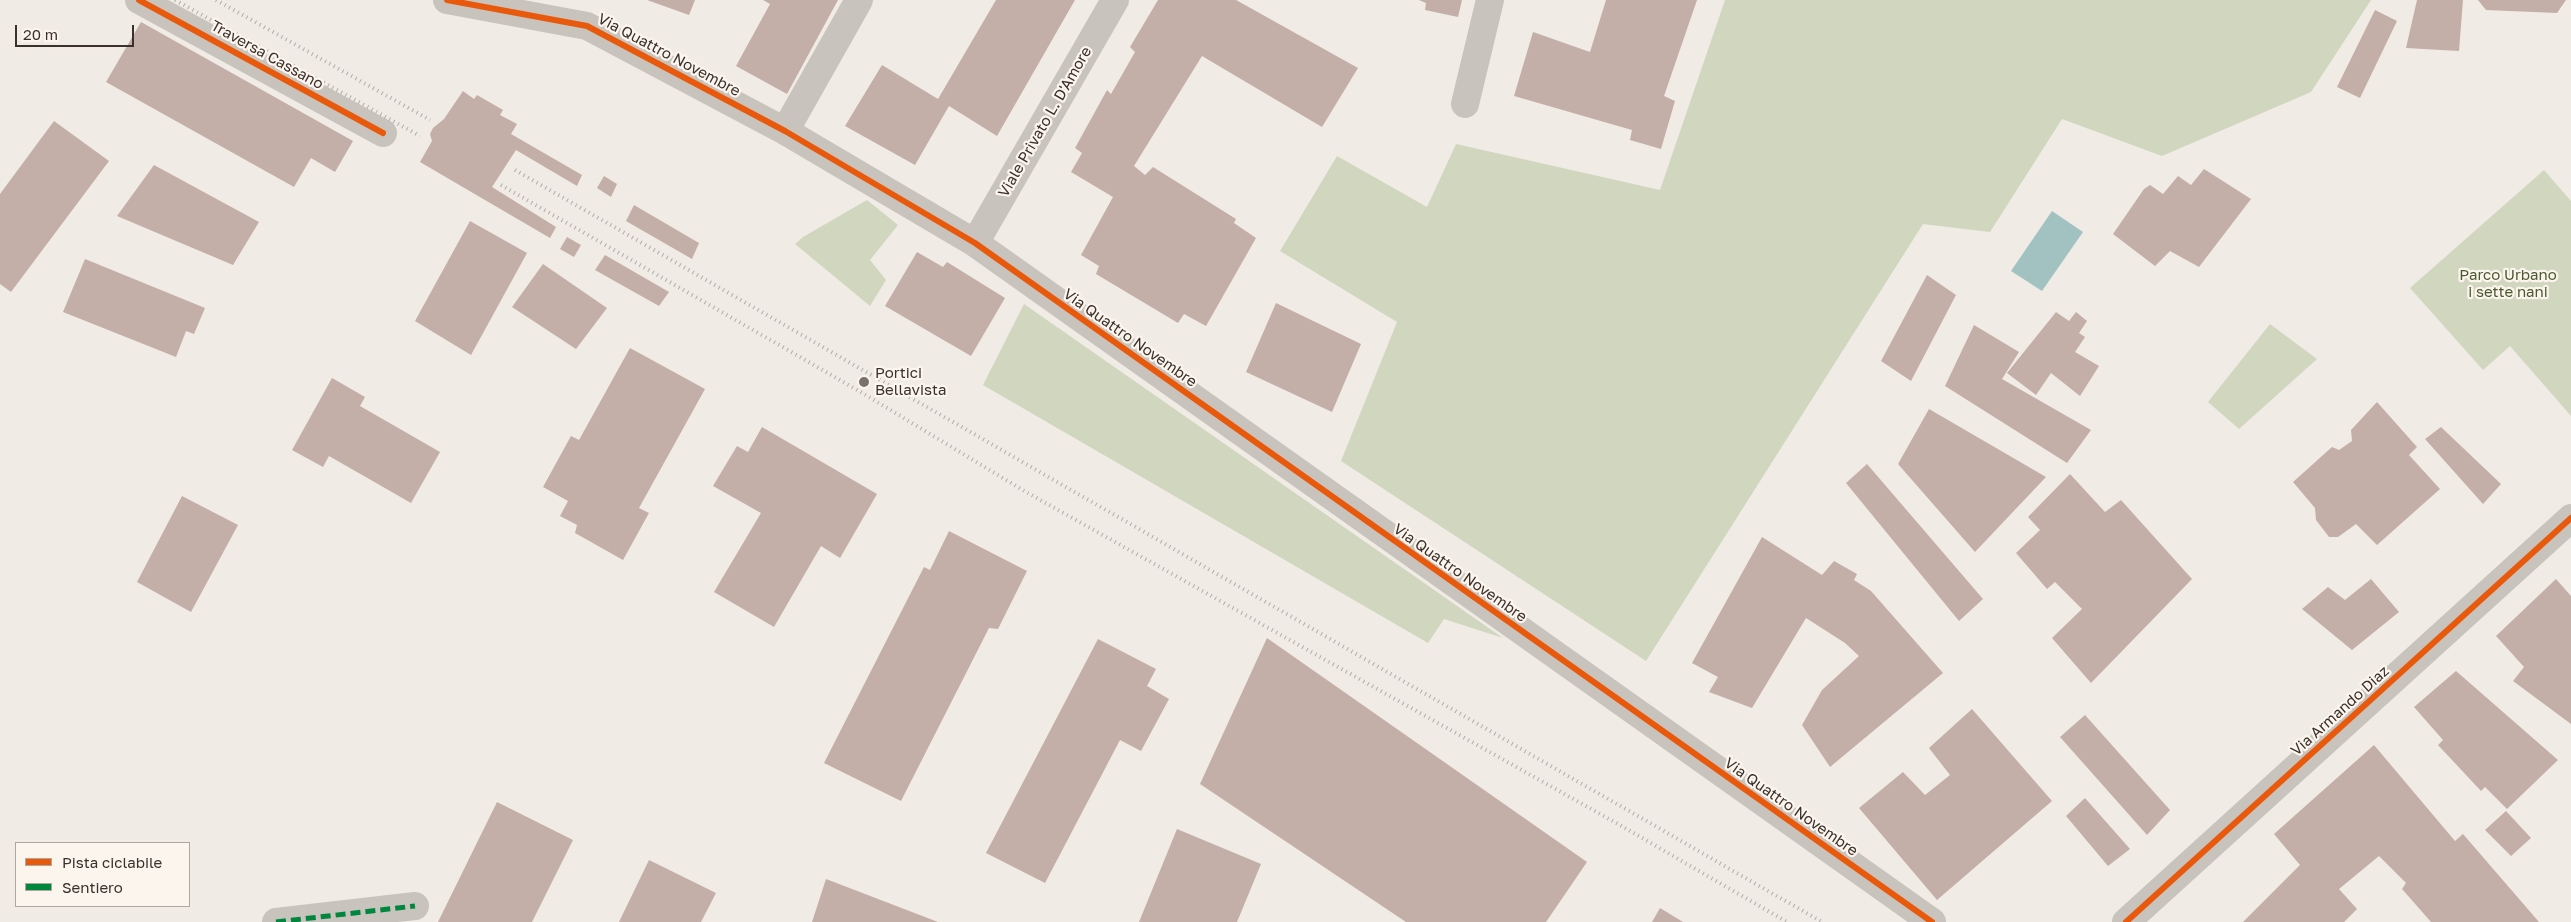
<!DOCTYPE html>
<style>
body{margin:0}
#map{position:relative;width:2571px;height:922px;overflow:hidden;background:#f0ebe5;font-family:"Golos Text",sans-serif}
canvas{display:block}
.legend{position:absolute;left:15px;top:842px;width:175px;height:65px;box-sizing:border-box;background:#fbf5ee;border:1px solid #aea6a0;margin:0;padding:6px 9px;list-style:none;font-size:15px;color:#3b302b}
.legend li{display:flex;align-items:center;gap:10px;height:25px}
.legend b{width:25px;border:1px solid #aea6a0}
.scale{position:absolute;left:15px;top:25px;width:119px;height:22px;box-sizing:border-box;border:2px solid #3b302b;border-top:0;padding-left:6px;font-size:15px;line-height:18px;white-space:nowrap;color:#3b302b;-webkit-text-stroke:4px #fbf5ee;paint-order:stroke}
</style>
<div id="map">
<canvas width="2571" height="922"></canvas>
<ul class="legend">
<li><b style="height:6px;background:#e8590c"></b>Pista ciclabile</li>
<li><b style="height:6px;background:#00873e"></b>Sentiero</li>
</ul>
<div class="scale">20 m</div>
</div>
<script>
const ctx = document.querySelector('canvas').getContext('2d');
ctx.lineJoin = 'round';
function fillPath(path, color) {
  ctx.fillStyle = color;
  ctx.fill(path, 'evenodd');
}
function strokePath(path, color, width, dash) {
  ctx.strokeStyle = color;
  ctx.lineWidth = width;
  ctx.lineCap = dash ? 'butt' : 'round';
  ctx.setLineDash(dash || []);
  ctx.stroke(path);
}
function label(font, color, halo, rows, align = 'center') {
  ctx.font = font + ' "Golos Text",sans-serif';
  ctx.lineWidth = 4.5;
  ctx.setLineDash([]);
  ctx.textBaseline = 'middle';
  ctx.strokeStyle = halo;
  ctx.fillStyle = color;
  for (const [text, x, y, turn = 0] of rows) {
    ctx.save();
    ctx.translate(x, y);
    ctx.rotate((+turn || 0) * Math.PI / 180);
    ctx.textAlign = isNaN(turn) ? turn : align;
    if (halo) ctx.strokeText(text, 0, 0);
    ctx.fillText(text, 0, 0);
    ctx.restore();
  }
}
fillPath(new Path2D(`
 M1725,0h646l-60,92 -149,64 -100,-37 -72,113 -67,-8 -277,437 -305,-200 56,-139 -117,-71 57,-95 90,51 29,-63 204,46z
 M2544,170l27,31v215l-61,-70 -27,24 -73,-82z
 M867,200l31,25 -28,35 16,20 -16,26 -75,-62 8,-7z
 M1024,304l479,334 -59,-19 -16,24 -445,-258z
 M2270,324l47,35 -78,70 -31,-27z`), '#d1d6bf');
fillPath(new Path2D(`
 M2052,211l31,21 -41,59 -31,-20z`), '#a1c2c1');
fillPath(new Path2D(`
 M647,0h48l-6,15z
 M763,0h75l-51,94 -51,-28 34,-62z
 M996,0h79l-78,136 -48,-30 -34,59 -70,-39 37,-61 56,34z
 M1158,0h78l122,68 -36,59 -120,-71 -68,110 11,9 8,-8 83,52 -2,4 22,15 -50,88 -22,-12 -6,9 -82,-49 3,-8 -18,-11 32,-58 -42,-25 11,-19 -7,-5 32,-58 4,4 24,-42 -5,-5z
 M1419,0h43l-4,17 -33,-7 1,-7z
 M1606,0h91l-33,96 11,5 -14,48 -31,-9 2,-10 -118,-34 19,-64 57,20z
 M2417,0h46l-4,51 -53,-3z
 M2478,0h88l-9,13 -71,-3z
 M2375,10l22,11 -37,77 -23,-11z
 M141,22l212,119 -18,31 -24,-14 -17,29 -188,-105z
 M463,91l11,8 3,-4 26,15 -3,5 17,9 -6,10 71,41 -5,11 -61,-36 -24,37 64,40 -6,11 -130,-76 12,-21 -2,-7 3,-6 11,-9z
 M54,121l55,40 -98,131 -11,-8v-90z
 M154,165l105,57 -26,43 -116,-49z
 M2204,169l47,30 -52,68 -29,-16 -15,15 -42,-32 31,-45 6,-4 13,9 15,-18 13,9z
 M604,176l13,8 -6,13 -14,-9z
 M634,205l65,38 -7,16 -66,-38z
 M470,221l57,32 -56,102 -56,-34z
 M567,237l14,8 -7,12 -14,-8z
 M917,252l26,15 4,-5 58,36 -34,58 -86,-50z
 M605,255l64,37 -10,14 -64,-36z
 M85,259l120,49 -11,26 -8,-3 -10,26 -113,-45z
 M543,264l64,44 -31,41 -64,-42z
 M1927,275l29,20 -45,86 -30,-20z
 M1276,303l85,41 -29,68 -86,-40z
 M2056,312l13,9 7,-9 11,9 -8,12 6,4 -10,15 24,14 -19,30 -29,-23 -15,22 -29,-22z
 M1974,325l45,27 -17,27 89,51 -24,33 -122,-77z
 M630,348l75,41 -66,119 10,5 -26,47 -48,-27 2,-8 -17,-9 8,-15 -25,-14 28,-51 8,4z
 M332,378l33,19 -5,9 80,46 -29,51 -82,-47 -6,11 -31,-17z
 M2377,402l40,45 -8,8 31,34 -63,56 -21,-21 -18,13h-9l-13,-17 -1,-12 -22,-26 39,-35 7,3 13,-9 -1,-11z
 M1929,409l117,68 -71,75 -77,-88z
 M762,427l115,67 -37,64 -19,-12 -47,81 -60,-35 47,-79 -48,-27 24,-40 11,6z
 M2441,427l60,57 -18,20 -58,-65z
 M1867,464l116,135 -24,22 -113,-138z
 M2070,474l35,38 16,-12 71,79 -101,104 -39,-45 30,-29 -27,-27 -8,7 -31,-36 24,-23 -12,-13z
 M182,496l56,29 -47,87 -54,-30z
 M949,531l78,40 -29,58 -9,-1 -88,173 -77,-38 100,-196 6,3z
 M1762,537l60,38 12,-14 23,13 -3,6 17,11 72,82 -113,94 -28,-42 20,-35 37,-34 -14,-13 -39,-25 -54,90 -43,-16 9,-15 -26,-14z
 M2371,579l28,33 -47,38 -50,-41 26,-22 17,13z
 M2556,579l15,17v128l-58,-43 11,-14 -28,-31z
 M1267,638l320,224 -41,60h-140l-206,-138z
 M1098,639l58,30 -9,17 22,13 -28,52 -21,-11 -75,143 -59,-30z
 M2456,671l102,89 -51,49 -22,-22 -4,4 -43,-46 5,-5 -29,-33z
 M1972,709l80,92 -115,99 -78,-92 44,-36 22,23 25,-20 -21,-27z
 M2085,715l85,95 -23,25 -87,-98z
 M2374,745l81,96 8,-7 76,88h-108l-29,-33 4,-6 -27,-27 -40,33 18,20 -13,13h-101l57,-57 -26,-31z
 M2085,798l45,51 -22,17 -42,-50z
 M497,802l76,38 -41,82h-94z
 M2506,811l25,27 -20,18 -26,-26z
 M1177,829l84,35 -24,58h-98z
 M649,860l67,33 -15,29h-82z
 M826,879l112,43h-126z
 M1660,908l23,14h-31z`), '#c3afa7');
strokePath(new Path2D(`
 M139,0l244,133
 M447,0l140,26 198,105 190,112 957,679
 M1465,104l25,-104
 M785,131l74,-131
 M975,243l140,-243
 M276,922l139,-16`), '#c9c3be', 28);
strokePath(new Path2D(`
 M2126,922l445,-404`), '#c9c3be', 28);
strokePath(new Path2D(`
 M175,0l245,136
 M216,0l214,120
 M515,170l1307,752
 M501,185l358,206 167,101 592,332 169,98`), '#b1aca8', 4, [1, 4]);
strokePath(new Path2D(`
 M276,922l139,-16`), '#00873e', 5, [10, 5]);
strokePath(new Path2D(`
 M139,0l244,133
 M447,0l140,26 198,105 190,112 957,679
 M2126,922l445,-404`), '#e8590c', 6);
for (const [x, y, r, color] of [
 [864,382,6,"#7a716c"]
]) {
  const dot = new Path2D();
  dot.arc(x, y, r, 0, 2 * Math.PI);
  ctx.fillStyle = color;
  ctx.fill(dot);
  strokePath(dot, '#fbf5ee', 2);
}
label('15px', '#3b302b', '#fbf5ee', [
 ["Traversa Cassano",267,55,29],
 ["Via Quattro Novembre",669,55,28],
 ["Viale Privato L. D'Amore",1045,122,-60],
 ["Via Quattro Novembre",1130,338,35],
 ["Via Quattro Novembre",1460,573,35],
 ["Via Armando Diaz",2340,711,-42],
 ["Via Quattro Novembre",1791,807,35]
]);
label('15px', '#4a5a2e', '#fbf5ee', [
 ["Parco Urbano",2508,275],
 ["i sette nani",2508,292]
]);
label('15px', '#3b302b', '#fbf5ee', [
 ["Portici",875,373],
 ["Bellavista",875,390]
], 'left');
</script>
